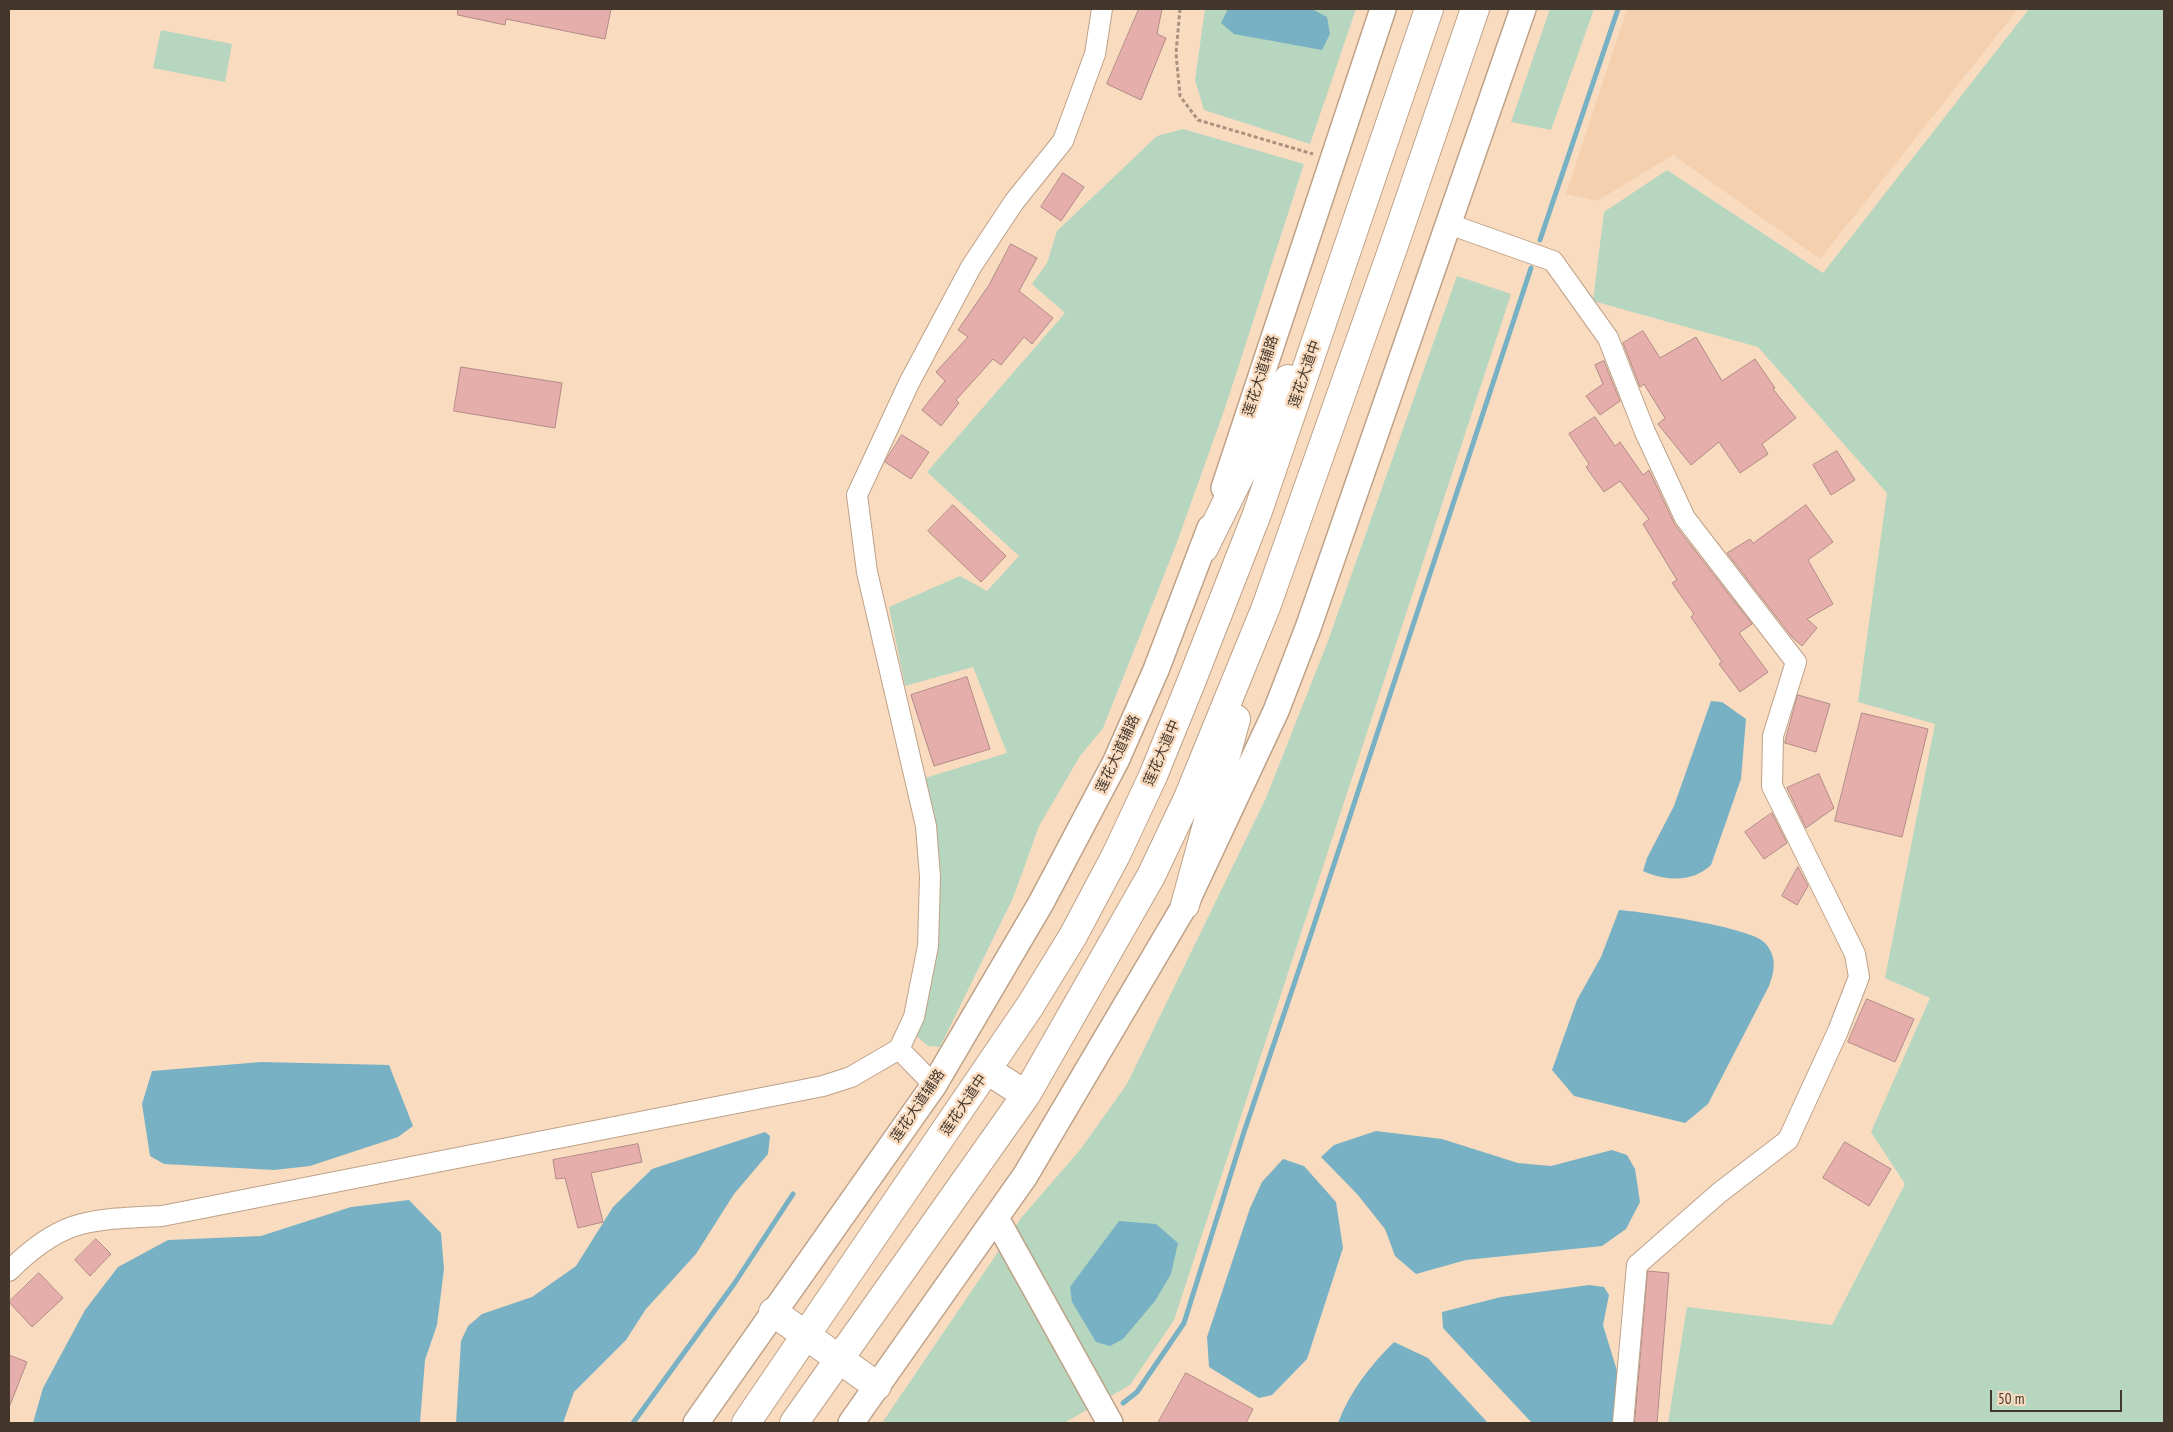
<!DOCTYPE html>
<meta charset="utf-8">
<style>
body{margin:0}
#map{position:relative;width:2173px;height:1432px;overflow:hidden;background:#f9dbc0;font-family:"PT Sans Narrow",sans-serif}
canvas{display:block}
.frame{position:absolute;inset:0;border:10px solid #43372c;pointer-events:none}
.scale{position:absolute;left:1990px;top:1390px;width:132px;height:22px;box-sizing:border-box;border:2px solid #43372c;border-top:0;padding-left:6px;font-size:15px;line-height:18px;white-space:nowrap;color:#43372c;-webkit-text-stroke:4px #f9dbc0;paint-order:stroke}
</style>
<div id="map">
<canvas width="2173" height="1432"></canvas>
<div class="frame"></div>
<div class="scale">50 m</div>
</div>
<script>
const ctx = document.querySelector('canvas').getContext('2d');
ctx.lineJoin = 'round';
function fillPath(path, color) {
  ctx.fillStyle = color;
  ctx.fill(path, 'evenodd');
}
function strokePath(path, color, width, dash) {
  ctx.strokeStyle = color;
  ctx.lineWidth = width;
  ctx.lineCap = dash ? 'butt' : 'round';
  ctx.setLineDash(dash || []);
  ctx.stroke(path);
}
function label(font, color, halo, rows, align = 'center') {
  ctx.font = font + ' "PT Sans Narrow","Noto Sans SC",sans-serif';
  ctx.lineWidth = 5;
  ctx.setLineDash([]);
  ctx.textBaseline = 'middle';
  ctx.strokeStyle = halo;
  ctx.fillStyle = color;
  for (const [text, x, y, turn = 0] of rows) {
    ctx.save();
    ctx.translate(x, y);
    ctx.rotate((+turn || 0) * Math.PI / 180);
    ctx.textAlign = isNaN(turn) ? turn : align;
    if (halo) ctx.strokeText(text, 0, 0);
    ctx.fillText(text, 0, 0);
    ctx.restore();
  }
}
fillPath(new Path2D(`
 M1627,9h391l-198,250 -147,-104 -76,46 -31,-7z`), '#f4d0af');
fillPath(new Path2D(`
 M1205,9h151l-46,135 -106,-34 -9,-30z
 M1550,9h44l-43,121 -40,-8z
 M2029,9h135v1414h-496l19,-116 145,18 73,-141 -34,-52 59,-134 -45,-20 50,-254 -77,-22 29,-209 -129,-146 -165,-46 11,-89 63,-42 156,103z
 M161,30l71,14 -7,38 -72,-14z
 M1183,129l121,35 -79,244 -49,137 -73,183 -23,28 -41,70 -26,72 -73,149 -12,-1 -13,-11 10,-257 82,-25 -34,-86 -68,19 -16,-79 71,-31 27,15 32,-35 -92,-84 138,-159 -33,-29 15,-21 10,-32 100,-95z
 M1457,276l54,18 -337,1026 -44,65 -66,38h-182l139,-205 59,-68 47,-66 139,-286 62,-157z`), '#b6d6c0');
fillPath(new Path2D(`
 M1228,9h84l15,8 3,17 -8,16 -88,-16 -13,-11z
 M1711,701l11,1 24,17 -5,60 -30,86c-19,18 -45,16 -68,6l4,-13 27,-52z
 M1619,910c25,2 132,17 146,33 12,13 10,28 4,43l-61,118 -23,19 -111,-27 -22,-26 25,-70 24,-43z
 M261,1062l128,3 24,61 -15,11 -88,29 -36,4 -110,-6 -14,-8 -8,-52 10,-33z
 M1376,1131l66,8 76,24 33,3 61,-16 15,5 8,14 5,33 -14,27 -24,17 -136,14 -50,14 -21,-18 -10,-27 -28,-35 -36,-37 13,-12z
 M765,1132l5,4 -2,18 -34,40 -38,60 -50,55 -20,31 -52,52 -11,31h-107l5,-82 7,-15 14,-12 50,-17 44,-31 37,-59 39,-38z
 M1283,1159l21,7 32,36 7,46 -36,111 -35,36 -13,3 -50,-31 -2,-30 43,-129 12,-26z
 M409,1200l32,33 3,36 -7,56 -12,35 -5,63h-387l10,-35 42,-78 33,-43 50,-27 93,-4 90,-29z
 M1119,1221l37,3 22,19 -7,31 -16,27 -32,38 -13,7 -14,-4 -24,-40 -2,-15z
 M1589,1285l15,2 5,8 -6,30 15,49 -5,49h-81l-89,-95 -1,-16 59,-15z
 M1394,1342l34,16 60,65h-150c12,-32 32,-57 56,-81z`), '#78b1c3');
strokePath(new Path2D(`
 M1540,240l78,-231
 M1123,1403l14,-11 47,-69 60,-191 66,-195 221,-669
 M633,1423l101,-139 59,-90`), '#78b1c3', 5);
const building = new Path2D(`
 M458,9h153l-6,30 -99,-20 -1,6 -47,-10z
 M1139,9h23l-5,25 9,4 -25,62 -34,-16z
 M1063,173l21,14 -23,34 -20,-14z
 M1011,244l26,14 -18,33 34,27 -21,26 -8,-7 -23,28 -8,-6 -37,41 3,3 -18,23 -19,-16 23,-29 -9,-9 32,-35 -10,-7 31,-45z
 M1643,331l17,27 36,-21 26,44 33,-22 20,29 -2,1 23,29 -34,26 6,10 -28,19 -21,-31 -28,23 -33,-41 7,-6 -21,-34 -4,3 -17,-44z
 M1604,361l16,40 -20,14 -14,-19 17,-12 -8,-19z
 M461,367l101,16 -7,45 -101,-17z
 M1595,417l20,29 5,-4 23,33 6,-5 26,55 77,99 -13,9 29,39 -28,20 -21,-28 3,-2 -31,-45 3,-3 -22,-31 5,-3 -34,-56 6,-5 -29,-38 -16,11 -18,-25 3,-3 -20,-30z
 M902,435l27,17 -18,27 -26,-17z
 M1837,451l18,29 -24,15 -18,-30z
 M953,505l53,51 -25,26 -53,-51z
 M1806,505l27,37 -25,18 25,44 -26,15 10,9 -15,18 -10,-9 -65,-84 23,-14 3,4z
 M967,677l23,72 -56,17 -23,-71z
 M1798,695l32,9 -14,48 -31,-9z
 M1862,713l66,16 -26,108 -67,-16z
 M1819,774l15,34 -28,20 -19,-40z
 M1772,813l15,30 -23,16 -19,-27z
 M1798,867l10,19 -11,19 -15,-9z
 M1867,999l47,20 -19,43 -47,-20z
 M1845,1142l46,27 -22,37 -46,-28z
 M638,1144l4,18 -51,11 12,49 -25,6 -13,-50 -9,1 -3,-19z
 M96,1239l15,15 -21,22 -15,-16z
 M1648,1271l21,2 -12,150h-22z
 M39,1273l24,25 -31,29 -23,-25z
 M9,1355l18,7 -17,43h-1z
 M1186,1373l67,36 -7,14h-88z`);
fillPath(building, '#e5aeab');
strokePath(building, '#b28a87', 1);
const minor = new Path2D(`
 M1449,224l104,37 55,77 37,94 40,86 111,144 -23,74 -1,50 83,168 4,23 -21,54 -50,109 -69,53 -82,72 -14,158
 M934,1085l-35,-36 15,-32 14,-71 2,-69 -4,-51 -59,-254 -10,-77 52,-112 62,-116 43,-65 49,-61 32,-87 7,-45
 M9,1271c54,-54 81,-51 153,-55l661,-130 28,-9 48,-28`);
const tertiary = new Path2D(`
 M1224,488l159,-479
 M996,1218l114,205
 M696,1423l238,-338 107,-182 75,-142 40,-91 54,-142
 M851,1423l174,-247 160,-271 91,-194 32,-83 215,-619`);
const primary = new Path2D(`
 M1204,548l84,-169
 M1185,905l51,-186
 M987,1070l39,25
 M773,1312l104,74
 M746,1423l284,-417 43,-70 43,-81 37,-79 37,-91 67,-171 172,-505
 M794,1423l232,-328 125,-219 37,-78 78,-191 128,-362 81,-236`);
strokePath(minor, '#bea288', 22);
strokePath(tertiary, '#bea288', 28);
strokePath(primary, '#bea288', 30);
strokePath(new Path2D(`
 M1180,9l-4,44 4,43 18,24 115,34`), '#a9937f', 3, [4, 2.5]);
strokePath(minor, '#fff', 20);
strokePath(tertiary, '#fff', 25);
strokePath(primary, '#fff', 28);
label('14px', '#43372c', '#f9dbc0', [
 ["莲花大道中",1305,374,-71],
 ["莲花大道辅路",1261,376,-72],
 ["莲花大道中",1162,753,-67],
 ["莲花大道辅路",1118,754,-65],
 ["莲花大道中",964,1105,-56],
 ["莲花大道辅路",918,1106,-56]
]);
</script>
